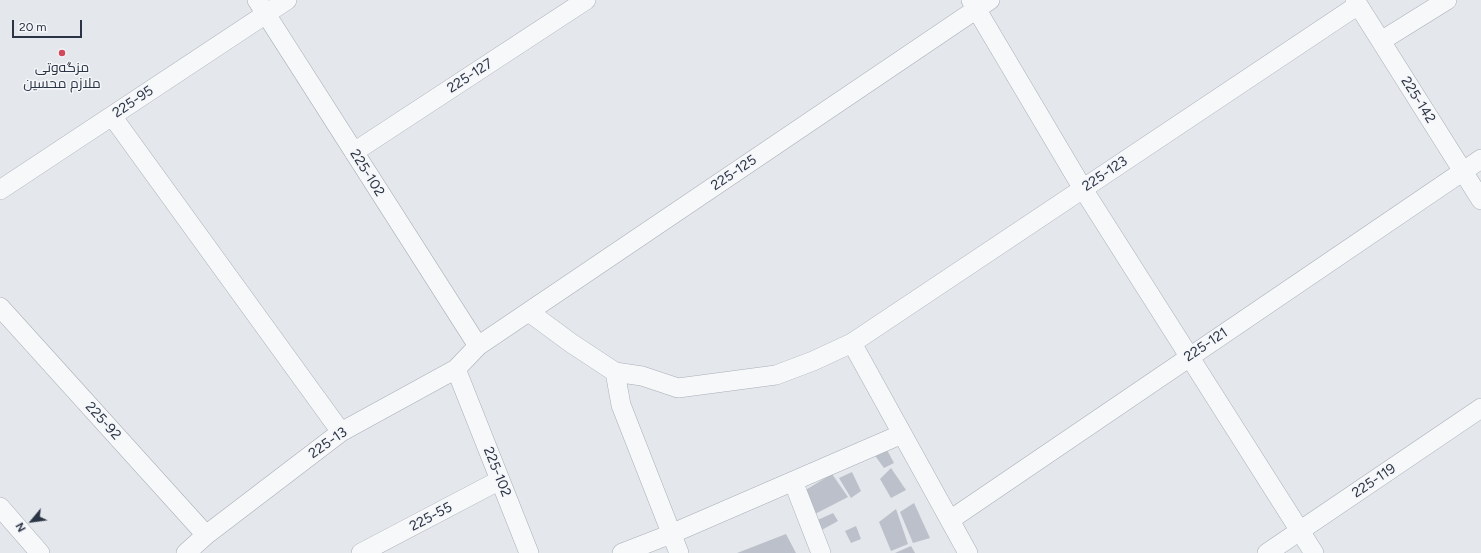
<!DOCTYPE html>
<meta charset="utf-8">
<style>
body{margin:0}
#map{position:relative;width:1481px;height:553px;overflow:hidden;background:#e4e7ec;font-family:Figtree,sans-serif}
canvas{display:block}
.north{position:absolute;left:12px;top:501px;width:40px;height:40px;-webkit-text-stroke:3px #f4f6f9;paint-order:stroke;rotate:241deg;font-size:11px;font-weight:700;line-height:16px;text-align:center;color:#2b3445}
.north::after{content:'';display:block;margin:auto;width:14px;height:18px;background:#2b3445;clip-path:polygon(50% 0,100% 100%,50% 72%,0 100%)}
.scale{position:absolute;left:12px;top:20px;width:70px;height:18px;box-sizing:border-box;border:2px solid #2b3445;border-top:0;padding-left:5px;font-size:12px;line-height:14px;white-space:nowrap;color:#2b3445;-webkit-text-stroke:3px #f4f6f9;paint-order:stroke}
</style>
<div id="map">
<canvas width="1481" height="553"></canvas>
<div class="north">N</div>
<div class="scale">20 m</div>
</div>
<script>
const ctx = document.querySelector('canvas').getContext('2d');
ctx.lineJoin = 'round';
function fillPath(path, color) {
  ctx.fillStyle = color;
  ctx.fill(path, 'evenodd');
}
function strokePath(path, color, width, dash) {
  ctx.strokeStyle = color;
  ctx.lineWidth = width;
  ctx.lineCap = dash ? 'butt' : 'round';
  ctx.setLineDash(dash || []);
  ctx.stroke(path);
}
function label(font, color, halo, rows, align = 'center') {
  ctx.font = font + ' Figtree,Cairo,sans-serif';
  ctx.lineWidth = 3;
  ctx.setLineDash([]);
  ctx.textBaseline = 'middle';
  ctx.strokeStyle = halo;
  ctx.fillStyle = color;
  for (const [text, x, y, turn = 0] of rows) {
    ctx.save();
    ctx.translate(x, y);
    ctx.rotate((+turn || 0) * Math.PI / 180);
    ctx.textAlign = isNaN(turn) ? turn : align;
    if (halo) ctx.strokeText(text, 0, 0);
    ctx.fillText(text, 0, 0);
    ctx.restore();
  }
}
fillPath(new Path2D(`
 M887,450l7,13 -10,5 -11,-15z
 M891,468l15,22 -15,8 -11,-19z
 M852,472l9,19 -10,7 -12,-20z
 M832,474l16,23 -33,17 -16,-20z
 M914,503l16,35 -17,5 -13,-31z
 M896,509l12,35 -17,7 -12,-29z
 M833,513l5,8 -20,11 -7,-9z
 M856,526l5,13 -10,4 -6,-12z
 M786,534l10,19h-59z
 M911,546l4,7h-20z`), '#bbc0ca');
const minor = new Path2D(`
 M257,0l221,346
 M971,0l112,189 231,364
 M1355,0l126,200
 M1381,41l66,-41
 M112,116l229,316
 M354,152l232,-152
 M0,190l287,-190
 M0,307l206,228
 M529,312l42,31 44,29 27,4 36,12 98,-13 37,-14 39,-18 506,-338
 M852,343l116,210
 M456,369l73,184
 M615,372l6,33 58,148
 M793,481l28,72
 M0,507l40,46
 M950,520l531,-361
 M186,553l20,-18 135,-103 115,-63 22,-23 512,-346
 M361,553l139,-73
 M622,553l49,-19 231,-100
 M1267,553l214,-145`);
strokePath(minor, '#a9aeb7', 20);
strokePath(minor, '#f7f8fa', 19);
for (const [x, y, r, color] of [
 [62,53,4,"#d1495b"]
]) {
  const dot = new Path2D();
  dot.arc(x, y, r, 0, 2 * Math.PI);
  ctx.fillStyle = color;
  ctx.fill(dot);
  strokePath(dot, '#f4f6f9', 1.5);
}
label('14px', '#2b3445', '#f4f6f9', [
 ["مزگه‌وتی",62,68],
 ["ملازم محسین",62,84]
]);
label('14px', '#2b3445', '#f4f6f9', [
 ["225-127",470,76,-33],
 ["225-142",1418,100,58],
 ["225-95",133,102,-34],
 ["225-102",367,173,58],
 ["225-125",734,173,-34],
 ["225-123",1105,174,-34],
 ["225-121",1206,345,-34],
 ["225-92",103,421,48],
 ["225-13",328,443,-35],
 ["225-102",497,472,68],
 ["225-119",1374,481,-34],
 ["225-55",431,517,-28]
]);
</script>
